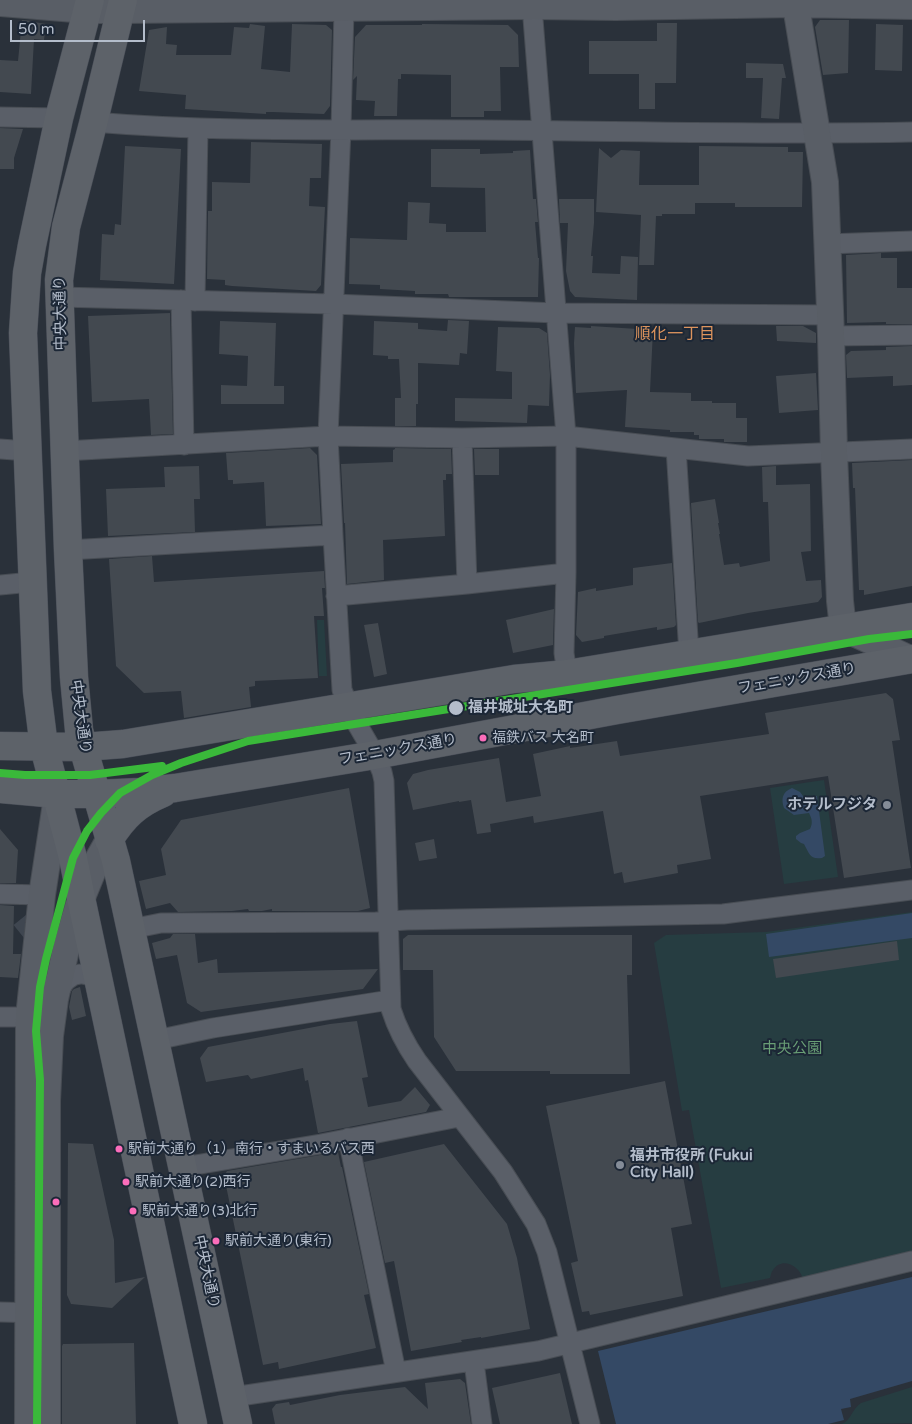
<!DOCTYPE html>
<meta charset="utf-8">
<style>
body{margin:0}
#map{position:relative;width:912px;height:1424px;overflow:hidden;background:#2a313a;font-family:"Varela Round",sans-serif}
canvas{display:block}
.scale{position:absolute;left:10px;top:20px;width:135px;height:22px;box-sizing:border-box;border:2px solid #b4bdcb;border-top:0;padding-left:6px;font-size:15px;line-height:18px;white-space:nowrap;color:#b4bdcb;-webkit-text-stroke:4px #1c2736;paint-order:stroke}
</style>
<div id="map">
<canvas width="912" height="1424"></canvas>
<div class="scale">50 m</div>
</div>
<script>
const ctx = document.querySelector('canvas').getContext('2d');
ctx.lineJoin = 'round';
function fillPath(path, color) {
  ctx.fillStyle = color;
  ctx.fill(path, 'evenodd');
}
function strokePath(path, color, width, dash) {
  ctx.strokeStyle = color;
  ctx.lineWidth = width;
  ctx.lineCap = dash ? 'butt' : 'round';
  ctx.setLineDash(dash || []);
  ctx.stroke(path);
}
function label(font, color, halo, rows, align = 'center') {
  ctx.font = font + ' "Varela Round","Noto Sans JP",sans-serif';
  ctx.lineWidth = 4;
  ctx.setLineDash([]);
  ctx.textBaseline = 'middle';
  ctx.strokeStyle = halo;
  ctx.fillStyle = color;
  for (const [text, x, y, turn = 0] of rows) {
    ctx.save();
    ctx.translate(x, y);
    ctx.rotate((+turn || 0) * Math.PI / 180);
    ctx.textAlign = isNaN(turn) ? turn : align;
    if (halo) ctx.strokeText(text, 0, 0);
    ctx.fillText(text, 0, 0);
    ctx.restore();
  }
}
fillPath(new Path2D(`
 M317,620h7l3,56h-8z
 M824,780l14,97 -54,7 -14,-96z
 M912,912v341l-109,26c-3,-13 -21,-23 -30,-9 -2,2 -2,5 -3,8l-49,10 -32,-178 -7,1 -28,-168 12,-8 100,-3z
 M912,1387v36l-70,1c9,-4 10,-15 19,-21z`), '#263d41');
fillPath(new Path2D(`
 M792,788l8,4 3,4 5,2 9,-2 8,60 -3,2c-12,2 -13,-5 -18,-14l-3,-1 -5,-4v-3l4,-3 10,-4c3,-6 2,-10 -1,-16l-15,2 -10,-7c-3,-9 -2,-16 8,-20z
 M912,913v25l-143,19 -3,-23z
 M912,1277v104l-62,18 1,8 -10,2 3,11 -16,4h-212l-18,-73z`), '#344965');
fillPath(new Path2D(`
 M22,20l12,1v1l12,2 -2,16 -10,-1 -3,55 -31,-2v-32l18,1z
 M820,20h29l-1,53 -25,2 -8,-48z
 M657,23h20l-1,60h-21v26h-16v-35h-50v-33h68z
 M250,24l15,2 -4,43 29,3 2,-48 34,1 6,5 -2,76 -6,8 -51,-2h-7v2l-81,-5 1,-14 -47,-4 10,-61 18,-3 -1,17 11,1 -1,10h55l3,-28 15,1z
 M422,24l86,1 10,10 1,32h-19l1,44h-17v6h-33v-42l-50,-1v5h-3l-1,37h-23l1,-15 -19,-1 1,-24 -4,4 2,-43 11,-12h56z
 M876,24l27,1 -1,46 -27,-1z
 M746,63l37,1 3,14h-4l-3,41 -18,-1 2,-40h-17z
 M0,128l23,1 -9,29v11h-14z
 M251,142l71,2 -1,34h-11l-1,28 16,1 -4,78 -5,6 -84,-5 -7,-1v-5l-18,-1 1,-68h4v-29l38,1z
 M125,146l56,3 -7,135 -74,-4 2,-46 12,1 1,-11 6,1z
 M699,146l89,1v5h15l-1,55h-67v-4h-40v11h-33v2h-6l-2,49h-15l2,-50 -45,-3 3,-64 12,10 10,-8 19,1 -1,34h60z
 M431,149h49v5l33,-1v-2l17,-1 3,49h3l2,23h-3l3,36h1l-1,39h-89l-1,-3h-33v-3l-35,-2v-4l-31,-1 1,-46 57,2 1,-38 22,1 -1,20 17,1v8h40l-1,-44 -54,-1z
 M559,199h35v24l-3,33h2l-1,17 28,1 1,-18 17,1 -1,43 -62,-3 -5,-6 -4,-20 2,-48h-8z
 M881,253v5h16v30h15v36h-26v-2l-39,1 -1,-68z
 M170,313l3,121 -22,1 -2,-36 -57,3 -4,-86z
 M448,320l21,1 -2,33 -7,-1 -1,12 -41,-2v41h-2v22h-21v-28h6l-2,-39h-11v-3l-15,-1 1,-34 44,2v6l29,2z
 M220,321l56,2 -2,63h10v18h-63v-19l26,1 1,-30 -29,-2z
 M591,326l62,4 -3,62 41,1v8h21v2h24v15h11v24h-23v-3h-25v-4h-5v-3h-24v-2l-45,-3 2,-37 -51,3 -2,-50 1,-16 16,1z
 M776,326h27l13,7v10l-39,-2z
 M498,327l41,1 8,5 3,42 -1,31 -21,-1 -1,18 -72,-2v-23l57,1v-27l-16,-1z
 M912,346v39l-19,1v-10l-46,2 -1,-23 5,-4 35,-1v-3z
 M816,373l2,37 -39,3 -3,-37z
 M310,448l7,7 4,69 -55,2 -2,-44 -31,2v-4h-5l-2,-27z
 M395,448l56,1 1,25h-6v6h-3l2,56 -62,4 1,40 -37,4 -2,-61h-1l-3,-59 52,-2v-12l2,-1z
 M474,449h25v26h-24z
 M912,460v126l-48,9v-5h-5l-4,-102h-2l-1,-25z
 M199,466l1,33h-6l1,33 -87,4 -2,-47 59,-2 -1,-20z
 M776,466v19l34,-1 1,67 -10,1 5,29 15,-1 1,17 -4,5 -70,11 -49,10 -1,-1 -7,-119 24,-4 4,24h-1l2,11h-1l5,31 15,-2 1,4 30,-6 -2,-59h-5l-1,-35z
 M152,556l2,26 170,-11 1,17h-3l2,28h-10l4,62 -63,3v5l-6,1 2,20 -67,11 -3,-27 -37,2 -28,-27 -7,-107z
 M672,563l4,62 -2,2 -17,3v-3l-53,9v2l-22,4 -6,-7 2,-43 18,-4v3l37,-6v-17z
 M554,609l-1,36 -40,8 -7,-33z
 M378,623l9,51 -13,3 -10,-52z
 M886,693l7,6 7,41 -8,1 19,127 -67,10 -16,-102 -128,20 11,63 -34,6 1,8 -54,10 -2,-11 -8,2 -11,-63 -69,12 -1,-7 -43,8 1,8 -14,2 -6,-34 -12,2v-1l-46,9 -6,-27 6,-9 15,-4 71,-12 7,44 35,-6 -8,-42 37,-8v2l47,-7 3,15 149,-22 -4,-21z
 M349,788l21,120 -12,3h-86v-2l-10,2h-13l-1,-2 -16,2 -54,1 -8,-9 -24,6 -7,-28 27,-6 -5,-26 20,-29z
 M0,829l18,21 -2,33h-16z
 M434,839l3,19 -18,3 -4,-18z
 M0,905l14,1 -1,48h8l-3,24 -18,-1z
 M173,934h22l3,29 19,-4 1,14 160,-4 -15,20 -162,23 -14,-9 -10,-48 -21,4 -4,-16 18,-5z
 M408,935h224v40h-5l3,99h-80v-3h-94l-22,-34 -1,-67h-30v-31z
 M897,941l2,19 -123,18 -3,-19z
 M80,987l6,29 -14,4 -3,-13 3,-16 2,-2z
 M357,1021l11,56 -6,1 6,29 33,-6 14,-14 15,18 -4,7 -108,21 -10,-53 -3,1 -2,-13 -52,11 -3,-4 -42,7 -6,-24 8,-11 122,-23z
 M665,1081l27,143 -21,4 12,68 -93,19 -1,-4 -7,1 -11,-49 7,-2 -32,-155z
 M68,1143l25,1 21,96 1,43 30,-6 -33,31 -41,-4 -4,-9z
 M444,1144l63,80 10,34 13,71 -49,9v-1l-20,3 1,2 -51,9 -17,-90 -9,2 -21,-101z
 M338,1152l3,15h1l27,127 -5,1 12,53 -97,21 -1,-7 -15,3 -39,-189 3,-5z
 M134,1343l2,81h-74v-78l1,-2z
 M560,1373l12,51h-72l-8,-36z
 M460,1379l5,4 6,41h-196l-3,-15 4,-5 13,-2 1,3 50,-10 65,-8 23,22 -3,-26z`), '#434950');
strokePath(new Path2D(`
 M21,919l20,25`), '#3f4650', 19, [19, 9]);
const street = new Path2D(`
 M345,0l-1,9 -3,120 -13,307 5,99 9,155 15,34 18,31 7,17 2,9 7,228c6,19 15,36 26,52l86,111 33,52 11,28 43,172
 M532,6l34,430v137l-2,80 3,21
 M0,117l59,1
 M93,122c130,11 261,7 391,8 143,1 285,5 428,2
 M827,244l85,-3
 M59,297l274,7 224,9 273,2
 M181,300l3,145
 M195,301l3,-173
 M831,336l81,-1
 M462,438l5,146
 M676,448l13,206
 M0,449l28,2
 M65,451l263,-15 134,2 104,-2 182,20 164,-7
 M68,550l265,-15
 M0,585l32,-3
 M336,596l131,-12 99,-11
 M0,894l42,1
 M131,929l30,-6 215,-1 31,-2 316,-6 189,-24
 M58,993c3,-4 5,-10 9,-13 12,-11 30,-6 34,10
 M0,1017h29
 M156,1040l57,-12 177,-28
 M348,1138l48,234
 M183,1167l138,-23 138,-27
 M0,1312l41,1
 M474,1362l8,62
 M233,1397l305,-46 374,-90`);
const secondary = new Path2D(`
 M795,0l30,182 6,154 3,117 6,148 3,27 67,31
 M0,3l87,7h34l411,-4 84,1 179,-3 117,2
 M28,1424l1,-407 13,-122 15,-98
 M47,1424v-323l3,-65 5,-37 12,-54 11,-38 18,-44 13,-23`);
const primary = new Path2D(`
 M90,0l-31,118 -27,127 -5,28 -4,60 14,358 7,56 29,111 8,40 112,526
 M123,0l-30,124 -27,103 -7,53 9,270 6,127 5,53 4,17 33,114 122,563
 M0,746l83,1 40,-3 391,-65 53,-5 345,-57
 M0,789l57,5h39l44,-2 35,-4 200,-33 242,-45 295,-51
 M109,840c15,-24 28,-36 54,-47`);
strokePath(street, '#484d54', 21);
strokePath(secondary, '#484d54', 28);
strokePath(primary, '#484d57', 29);
strokePath(street, '#5a5f68', 19);
strokePath(secondary, '#595e66', 26);
strokePath(primary, '#5d6269', 28);
strokePath(new Path2D(`
 M0,773l25,2h65l72,-9
 M37,1424l3,-344 -4,-49 4,-44 6,-28 27,-101 14,-27 14,-18 19,-20 32,-18 29,-12 67,-22 489,-78 132,-24 43,-5`), '#3ab93a', 8);
for (const [x, y, r, color] of [
 [456,708,8,"#b4bdcb"],
 [483,738,4.5,"#fb6dba"],
 [887,805,5,"#848c98"],
 [119,1149,4.5,"#fb6dba"],
 [620,1165,5,"#848c98"],
 [126,1182,4.5,"#fb6dba"],
 [56,1202,4.5,"#fb6dba"],
 [133,1211,4.5,"#fb6dba"],
 [216,1241,4.5,"#fb6dba"]
]) {
  const dot = new Path2D();
  dot.arc(x, y, r, 0, 2 * Math.PI);
  ctx.fillStyle = color;
  ctx.fill(dot);
  strokePath(dot, '#1c2736', 2);
}
label('14px', '#b4bdcb', '#1c2736', [
 ["福鉄バス 大名町",492,738],
 ["駅前大通り（1）南行・すまいるバス西",128,1149],
 ["駅前大通り(2)西行",135,1182],
 ["駅前大通り(3)北行",142,1211],
 ["駅前大通り(東行)",225,1241]
], 'left');
label('15px', '#b4bdcb', '#1c2736', [
 ["中央大通り",61,313,-91],
 ["フェニックス通り",797,679,-10],
 ["中央大通り",80,717,82],
 ["フェニックス通り",398,750,-10],
 ["中央大通り",206,1272,78]
]);
label('bold 15px', '#b4bdcb', '#1c2736', [
 ["福井城址大名町",468,708]
], 'left');
label('bold 15px', '#b4bdcb', '#1c2736', [
 ["ホテルフジタ",877,805],
 ["福井市役所 (Fukui",630,1156,"left"],
 ["City Hall)",630,1173,"left"]
], 'right');
label('15px', '#699e75', '#1c2736', [
 ["中央公園",792,1049]
]);
label('16px', '#dd945d', '#1c2736', [
 ["順化一丁目",675,335]
]);
</script>
